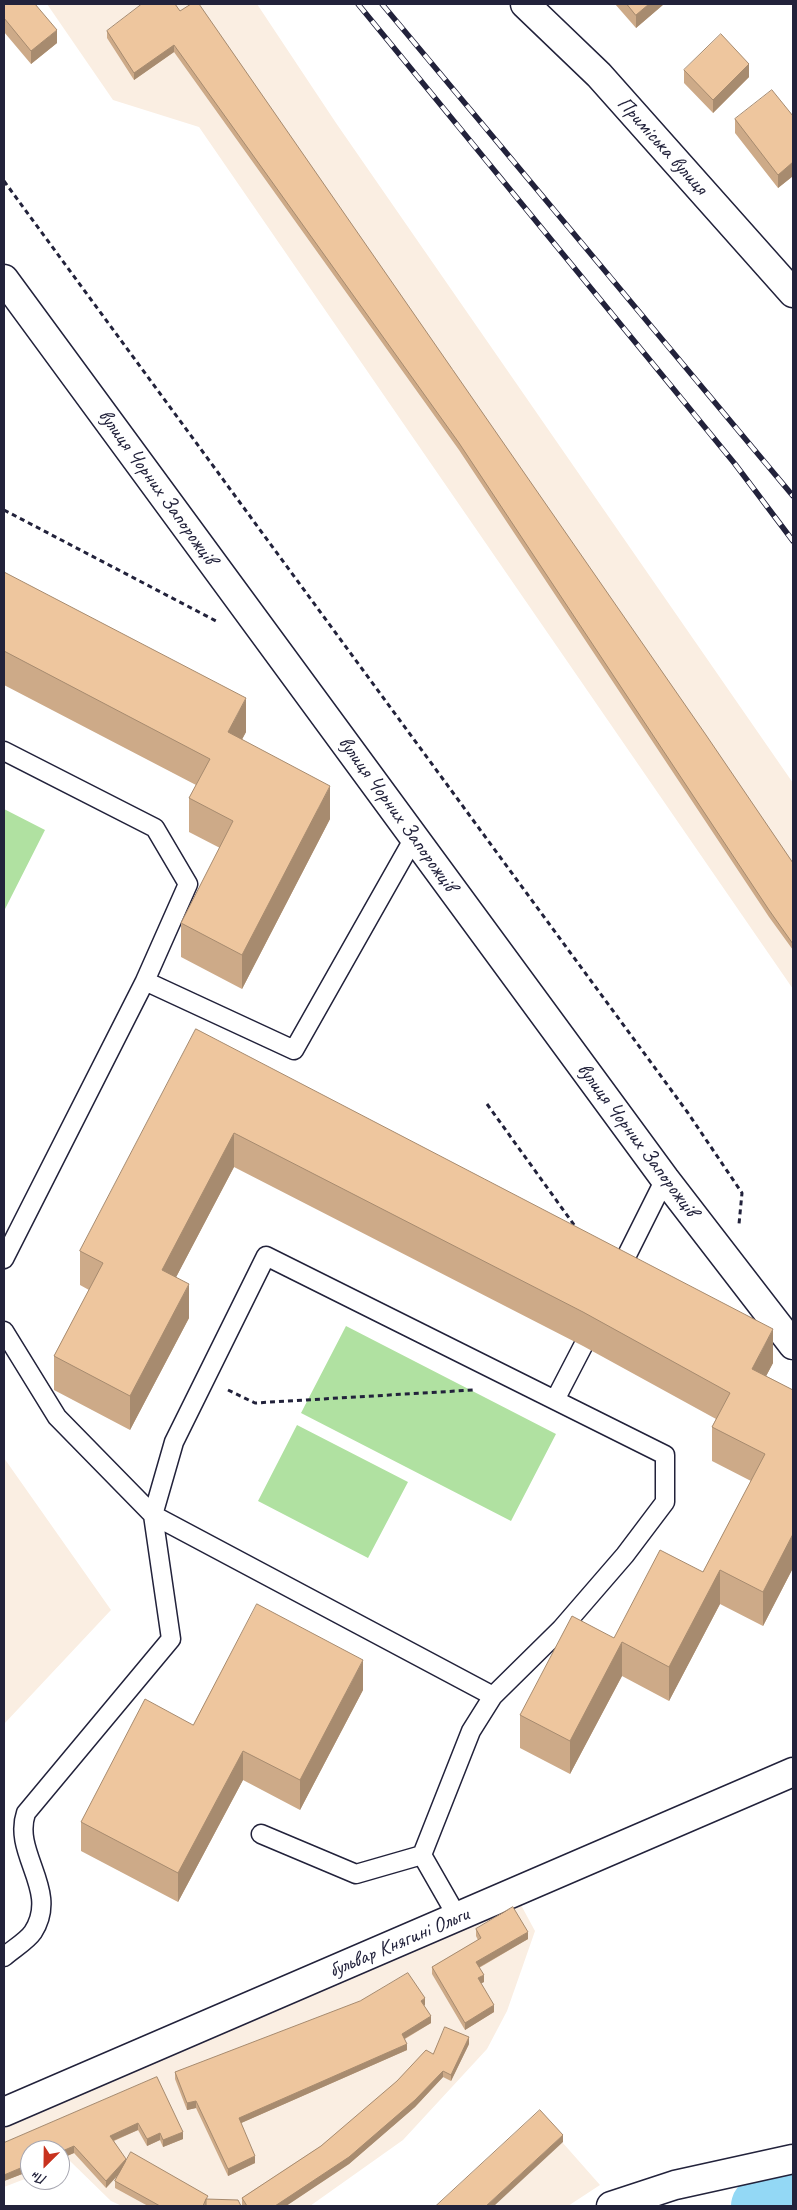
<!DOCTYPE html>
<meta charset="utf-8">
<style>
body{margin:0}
#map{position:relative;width:797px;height:2210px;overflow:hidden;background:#fff;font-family:Caveat,sans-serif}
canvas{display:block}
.frame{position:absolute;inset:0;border:5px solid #22223b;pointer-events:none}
.north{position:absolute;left:20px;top:2140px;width:50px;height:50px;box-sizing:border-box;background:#fff;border:1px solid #a7a7b1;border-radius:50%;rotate:203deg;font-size:14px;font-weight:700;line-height:20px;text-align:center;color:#22223b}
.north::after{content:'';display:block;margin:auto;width:18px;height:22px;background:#c8321e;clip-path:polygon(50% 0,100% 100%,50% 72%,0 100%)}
</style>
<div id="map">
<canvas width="797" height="2210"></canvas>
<div class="frame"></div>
<div class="north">Пн</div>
</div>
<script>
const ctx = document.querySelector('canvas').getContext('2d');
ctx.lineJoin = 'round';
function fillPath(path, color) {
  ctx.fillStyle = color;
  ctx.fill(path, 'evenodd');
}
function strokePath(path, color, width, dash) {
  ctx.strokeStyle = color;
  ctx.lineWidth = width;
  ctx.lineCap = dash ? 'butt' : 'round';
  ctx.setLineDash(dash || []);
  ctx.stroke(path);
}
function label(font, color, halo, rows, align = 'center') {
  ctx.font = font + ' Caveat,sans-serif';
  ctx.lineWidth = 4;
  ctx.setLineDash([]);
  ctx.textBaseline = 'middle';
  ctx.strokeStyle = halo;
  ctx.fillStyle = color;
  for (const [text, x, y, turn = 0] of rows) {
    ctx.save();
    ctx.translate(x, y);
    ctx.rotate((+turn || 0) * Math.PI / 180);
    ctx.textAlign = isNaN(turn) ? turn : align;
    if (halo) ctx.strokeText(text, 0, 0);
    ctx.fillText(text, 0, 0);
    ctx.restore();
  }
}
fillPath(new Path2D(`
 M47,4h210l79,119 457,660v206l-594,-862 -86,-27z
 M4,1458l107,152 -107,114z
 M521,1905l14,26 -28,80 -20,38 -84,91 -93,66h-188l-11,-5 -41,-40 -10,4v-15h-30v27l-26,10v-64z
 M540,2117l60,68 -32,21h-124z`), '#faeee2');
fillPath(new Path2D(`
 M4,809l41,21 -41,81z
 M346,1326l210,108 -45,87 -210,-108z
 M297,1425l111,57 -40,76 -110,-57z`), '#b0e1a1');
strokePath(new Path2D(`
 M760,2206l33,-4`), '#93d8f5', 58);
const service = new Path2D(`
 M4,751l151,77 33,56 -43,97 149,69 120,-212
 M4,1259l141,-278
 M617,1275l48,-96
 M4,1331l53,86 96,98 340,181
 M555,1400l28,-54
 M261,1834l95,40 66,-19
 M4,1957c9,-8 23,-16 29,-25 27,-42 -21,-78 -7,-119l145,-174 -18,-124 21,-73 92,-186 399,199v47l-40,53 -64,74 -68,67 -22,35 -49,124 36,63`);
const minor = new Path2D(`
 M525,4l74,71 194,218
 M4,279l661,900 128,166
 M4,2112l789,-340
 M611,2206l64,-21 118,-26`);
strokePath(service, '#22223b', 21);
strokePath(minor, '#22223b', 31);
strokePath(new Path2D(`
 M4,181l684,932 54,80 -3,31
 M4,510l212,111
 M487,1104l90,125
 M228,1390l27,13 218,-13`), '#22223b', 3, [5, 4]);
strokePath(service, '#fff', 18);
strokePath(minor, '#fff', 28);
const rail = new Path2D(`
 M358,4l377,460 58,77
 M382,4l411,492`);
strokePath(rail, '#22223b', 5.5);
strokePath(rail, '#fff', 4, [11]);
fillPath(new Path2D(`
 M4,4l53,39 -26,21 -27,-32z
 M175,4l618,859v87l-24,-33 -310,-467 -285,-398 -40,28 -27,-42v-7z
 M615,4h49l-28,24z
 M684,70l65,7 -36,36 -29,-30z
 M793,116v60l-15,12 -43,-55v-14z
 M4,572l242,160 -4,7 88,80 -88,170 -61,-32v-34l39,-75 -31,-16v-34l7,-13 -192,-100z
 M196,1029l577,334 -7,13 27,14v178l-30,58 -43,-22 -51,97 -47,-25 -52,98 -50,-26v-33l94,-77 89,-66 48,-91 -39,-20v-34l4,-8 -133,-73 -349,-179 -58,110 13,41 -59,112 -76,-40v-34l35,-66 -9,-5v-34z
 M363,1690l-63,120 -57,-30 -65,122 -97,-51v-29l112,-97z
 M476,1929l52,10 -49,29 5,14 -3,1 13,29 -29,18 -33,-56v-7l46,-27 -2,-4z
 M425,2005l-1,1 7,17 -26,16 2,11 -166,73 14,40 -27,13 -32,-68 -9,2 -12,-31v-7z
 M469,2044l-18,37 -8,-4 -28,30 -66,57 -63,42h-43l-1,-1v-7l79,-52 112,-92z
 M157,2077l26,62 -20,8 -3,-7 -13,6 -9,-16 -24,11 12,20 82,38 33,7h-93l-33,-18v-7l4,-7 -13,14 -32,-35 -14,6v-9h-30v21l-26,10v-38z`), '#cdaa88');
fillPath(new Path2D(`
 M649,4h15l-28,24v-13z
 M57,30v13l-26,21v-13z
 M174,45v7l-40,28v-7z
 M749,64v13l-36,36v-13z
 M793,162v14l-15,12v-13z
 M246,698v34l-18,34v-34z
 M330,786v33l-88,170v-34z
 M234,1133v34l-72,137v-34z
 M189,1284v34l-59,112v-34z
 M773,1329v34l-21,40v-34z
 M793,1534v34l-30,58v-34z
 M720,1570v34l-51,97v-34z
 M622,1642v34l-52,98v-33z
 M363,1660v30l-63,120v-30z
 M243,1751v29l-65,122v-29z
 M528,1932v7l-52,30v-7z
 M484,1975v7l-6,3v-7z
 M425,1998v7l-4,3v-7z
 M494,2005v7l-29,18v-7z
 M431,2016v7l-29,17v-6z
 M469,2037v7l-18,37v-6z
 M407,2044v6l-168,74v-6z
 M443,2071v6l-28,30 -66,57 -63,42h-11z
 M196,2101v7l-9,2v-7z
 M138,2123v7l-28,12v-6z
 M183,2132v7l-20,8v-7z
 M160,2133v7l-13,6v-7z
 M563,2135v7l-69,64h-8z
 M74,2146v7l-14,6v-7z
 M255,2156v7l-27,13v-7z
 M126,2159v7l-20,22v-7z
 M30,2164v7l-26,10v-6z`), '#a78b6f');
const building = new Path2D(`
 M4,4h31l22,26 -26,21 -27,-33z
 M142,4h33l5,7 11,-7h8l507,731 87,128v81l-24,-34 -310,-467 -285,-398 -40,28 -27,-42z
 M627,4h22l-13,11z
 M721,34l28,30 -36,36 -29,-30z
 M772,90l21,26v46l-15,13 -43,-56z
 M4,572l242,126 -18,34 102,54 -88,169 -61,-32 52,-102 -44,-23 21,-39 -206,-108z
 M196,1029l577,300 -21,40 41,21v144l-30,58 -43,-22 -51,97 -47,-25 -52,99 -50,-26 52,-99 42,22 46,-88 43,22 62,-118 -53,-27 18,-34 -147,-81 -349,-179 -72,137 27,14 -59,112 -76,-40 49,-93 -23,-12z
 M257,1604l106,56 -63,120 -57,-29 -65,122 -97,-51 64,-123 48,26z
 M513,1907l15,25 -52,30 8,13 -6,3 16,27 -29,18 -33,-56 49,-29 -5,-9z
 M408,1973l17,25 -4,3 10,15 -29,18 5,10 -168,74 16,38 -27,13 -32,-68 -9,2 -12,-31 185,-71z
 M445,2027l24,10 -18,38 -8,-4 -28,29 -66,57 -74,49h-28l-5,-8 79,-52 76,-65 29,-31 7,4z
 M157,2077l26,55 -20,8 -3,-7 -13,6 -9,-16 -28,13 16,23 -20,22 -32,-35 -14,6v-2h-30v14l-26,11v-32z
 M540,2110l23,25 -77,71h-50z
 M131,2152l77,44 -2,3 32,1 3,6h-35v-7l-3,7h-43l-45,-25z`);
fillPath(building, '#eec69e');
strokePath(building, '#a78b6f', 1);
label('21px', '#22223b', '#fff', [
 ["Приміська вулиця",662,146,48],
 ["вулиця Чорних Запорожців",157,487,54],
 ["вулиця Чорних Запорожців",397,814,54],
 ["вулиця Чорних Запорожців",637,1140,53],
 ["бульвар Княгині Ольги",399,1943,-23]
]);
</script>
